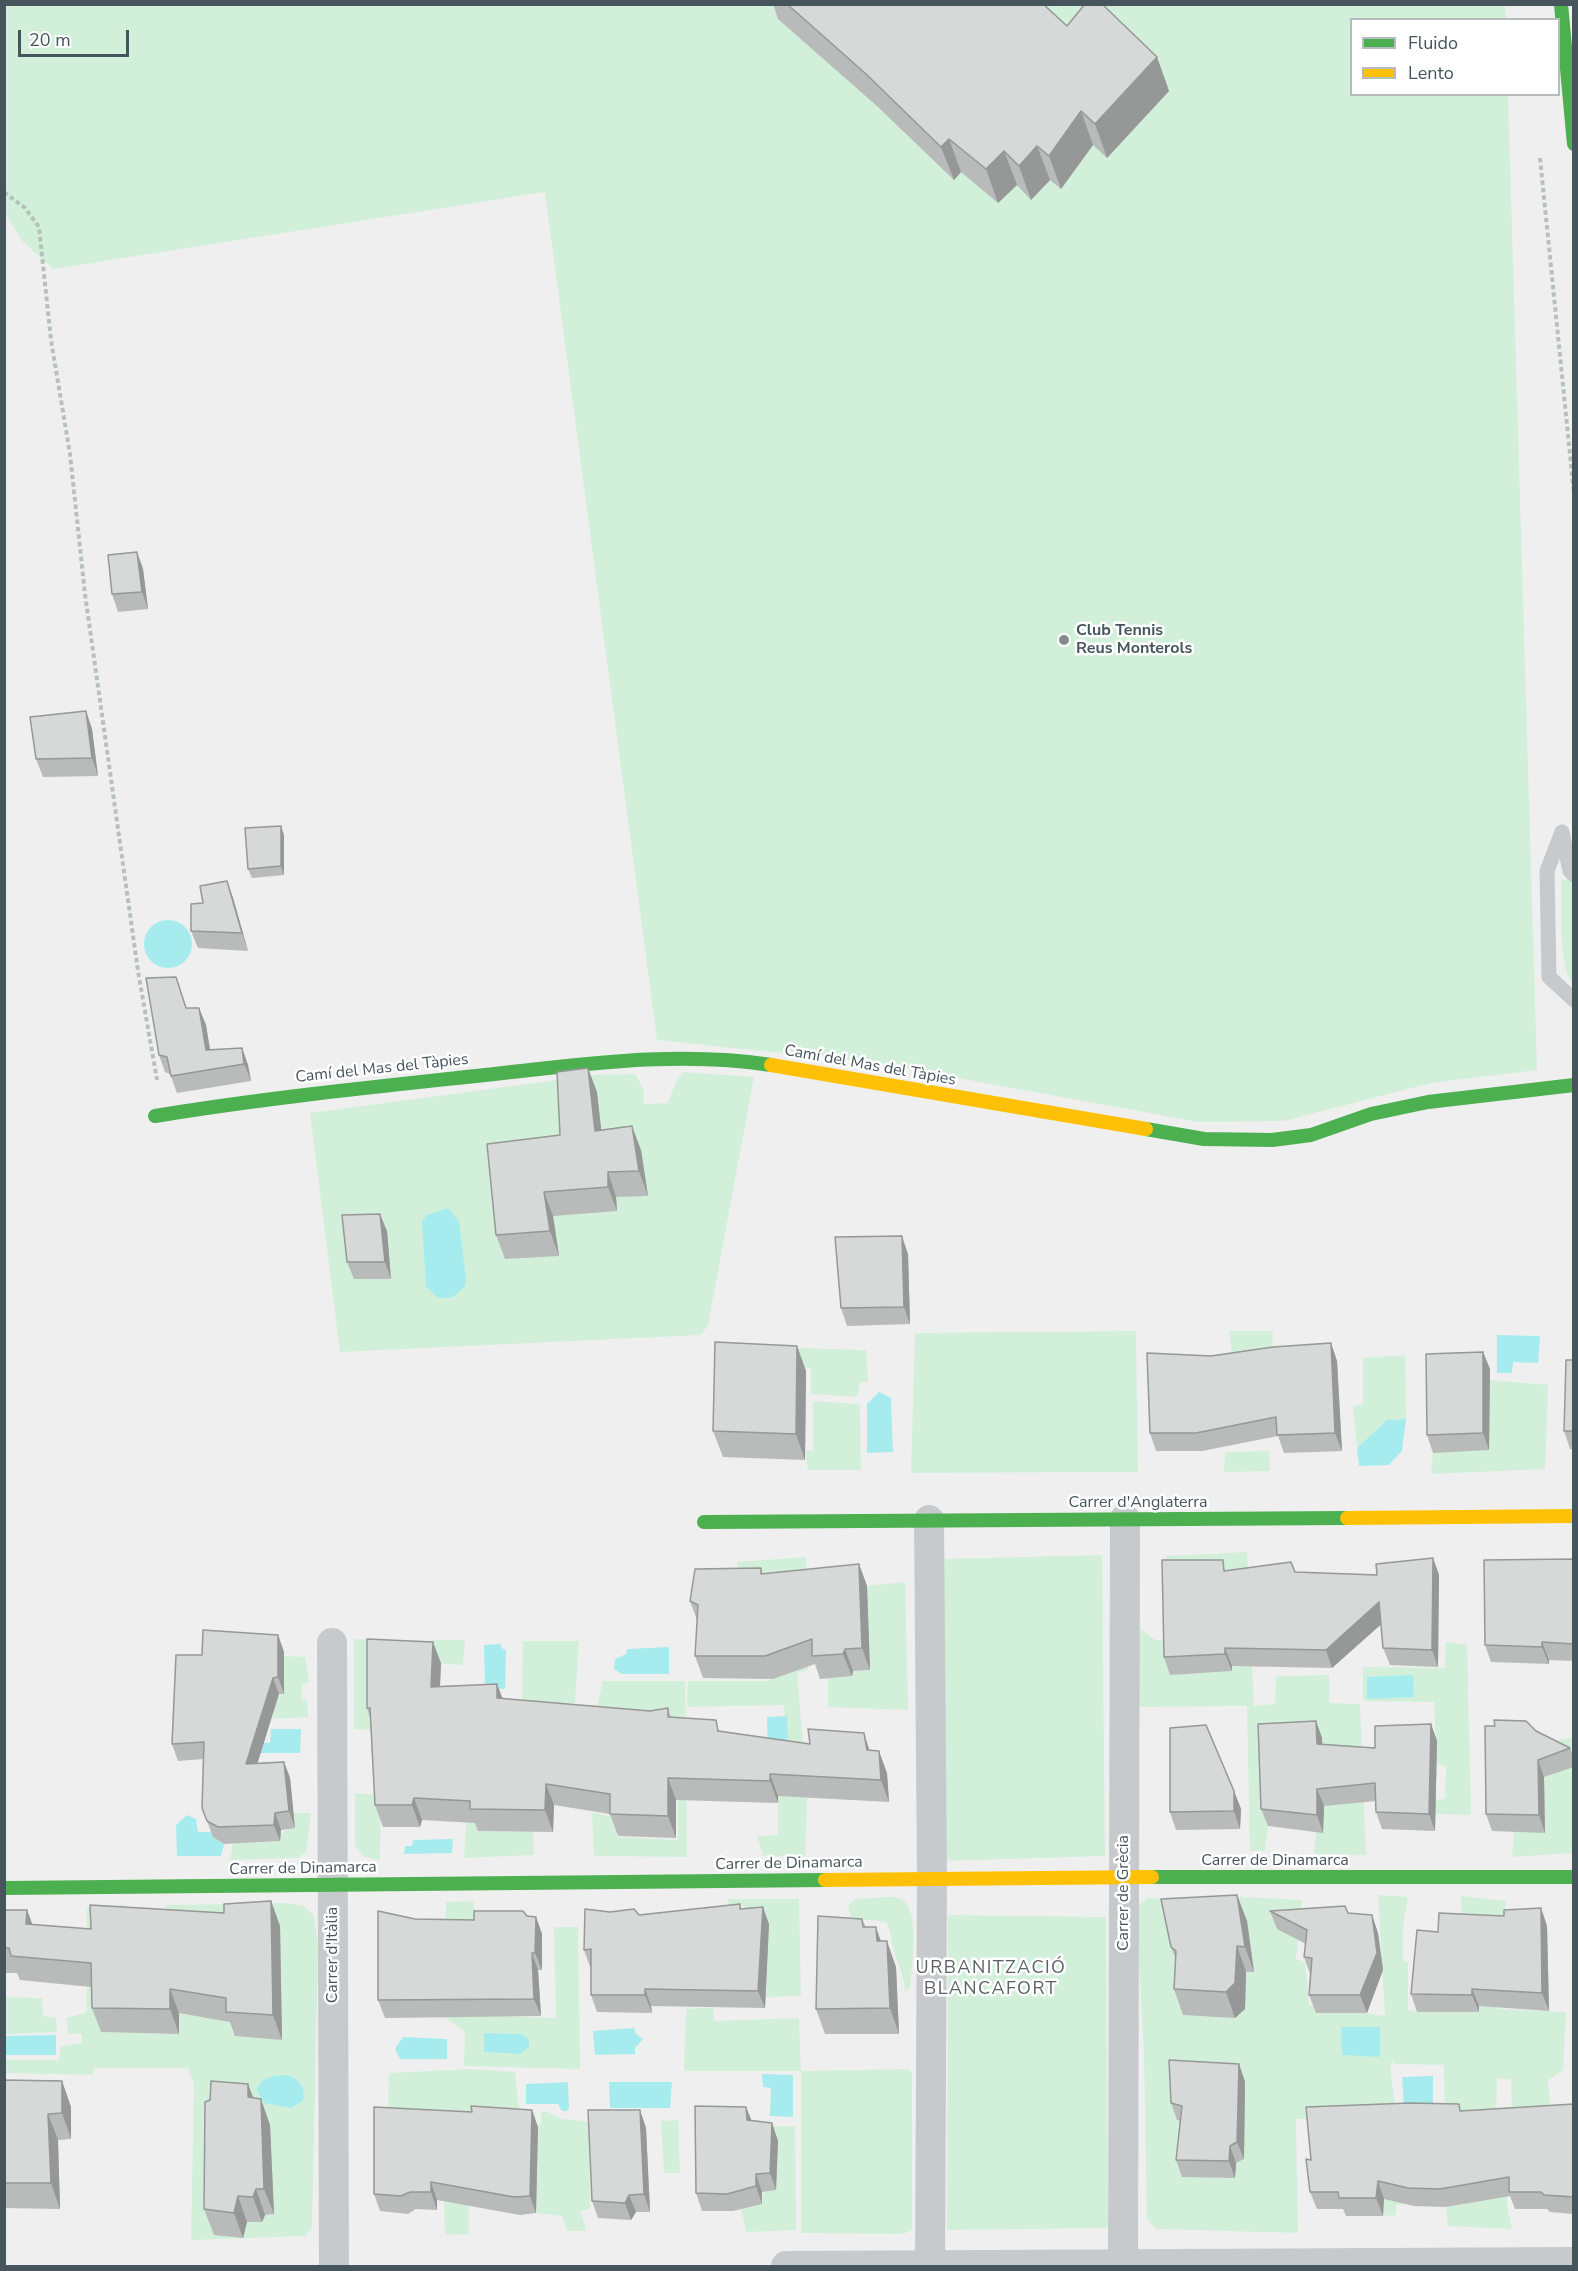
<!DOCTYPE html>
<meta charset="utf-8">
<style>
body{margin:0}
#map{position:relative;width:1578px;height:2271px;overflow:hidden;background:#f0efef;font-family:"Nunito Sans",sans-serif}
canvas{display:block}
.frame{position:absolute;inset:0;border:6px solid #46555c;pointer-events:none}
.legend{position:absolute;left:1350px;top:18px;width:210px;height:78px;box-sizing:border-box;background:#fff;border:2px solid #b5bbbe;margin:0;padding:8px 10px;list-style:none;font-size:18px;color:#46555c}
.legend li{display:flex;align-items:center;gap:12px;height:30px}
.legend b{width:30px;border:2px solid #b5bbbe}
.scale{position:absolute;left:18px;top:30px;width:111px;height:27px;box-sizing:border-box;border:3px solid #46555c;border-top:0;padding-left:8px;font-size:18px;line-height:21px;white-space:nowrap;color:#46555c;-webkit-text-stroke:4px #fff;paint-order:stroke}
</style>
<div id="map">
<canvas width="1578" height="2271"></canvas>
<div class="frame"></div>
<ul class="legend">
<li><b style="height:8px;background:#4caf50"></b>Fluido</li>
<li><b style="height:8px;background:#ffc107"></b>Lento</li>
</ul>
<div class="scale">20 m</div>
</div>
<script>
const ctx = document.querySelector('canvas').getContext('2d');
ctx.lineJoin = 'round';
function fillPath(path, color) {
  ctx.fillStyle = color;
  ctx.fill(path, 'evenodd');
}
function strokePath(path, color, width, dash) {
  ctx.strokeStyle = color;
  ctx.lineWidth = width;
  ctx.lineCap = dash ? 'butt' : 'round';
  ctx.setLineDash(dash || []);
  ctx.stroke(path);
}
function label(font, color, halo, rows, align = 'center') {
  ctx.font = font + ' "Nunito Sans",sans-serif';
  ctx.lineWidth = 5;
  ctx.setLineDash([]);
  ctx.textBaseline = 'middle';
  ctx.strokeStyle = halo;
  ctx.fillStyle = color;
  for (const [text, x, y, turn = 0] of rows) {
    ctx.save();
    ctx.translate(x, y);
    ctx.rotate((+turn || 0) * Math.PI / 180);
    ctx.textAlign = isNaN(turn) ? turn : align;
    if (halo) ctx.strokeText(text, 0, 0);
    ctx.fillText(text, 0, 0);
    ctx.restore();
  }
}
fillPath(new Path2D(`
 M5,5h1500l1,14 -154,1v74l156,1 29,975 -106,13 -147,38 -86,1 -322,-59 -219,-23 -112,-848 -492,77 -30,-27 -18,-28z
 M1568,878l5,5v100c-15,-14 -11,-79 -12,-101z
 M683,1072l71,5 -46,248 -7,10 -361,17 -30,-239 285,-38 40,-1 9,16 -1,14 25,-1 8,-22z
 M1136,1331l2,141 -227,1 4,-140z
 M1229,1331h44l-3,62 -36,-22z
 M796,1348l70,2 2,32h-8l-3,15 -46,-3v-26l-15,-1z
 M1405,1355l1,64 -19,1 -30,28 -4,-42 10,-2v-46z
 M1490,1380l58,5 -3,84 -114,5 2,-21z
 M813,1401l47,3 1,66h-53l-3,-19h8z
 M1269,1451l1,20 -46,1 1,-20z
 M1247,1552l7,154 21,-2 1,-28 53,-1v28l31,1 6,151 -52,-1 2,-22h7l-1,-94 -54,88 -3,25h-15l-3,-145 -109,1 -1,-81 18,14h16l-5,-84z
 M1102,1555l3,301 -163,5 -1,-302z
 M806,1557l2,113 -11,3 6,72 6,5 -4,108 -42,-3 -6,-19 21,-1v-41l10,-33 -4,-56 -97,2 1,-26h80l14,-6 -46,-84 2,-29z
 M905,1582l3,128 -80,-3v-29l23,-2 2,-5 17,-1 -3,-84z
 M354,1639l28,1 -8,90 -20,-1z
 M430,1640h35l-2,25 -32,-2z
 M523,1641h56l-4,62 -53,1z
 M1446,1642l21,3 4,170 -36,-1 1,-13 9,-3 1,-31 -9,-4 -3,-61 -71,-1v-34l82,1z
 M284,1656l21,1 4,25 -7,2 -1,16 6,1 1,16 -35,2 3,-24 8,-1z
 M603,1681h82l2,176 -93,-1 -2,-43 24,4 1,20 61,3v-113l-86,1z
 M1573,1737v116l-61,4 2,-25h31l-1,-55 7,-2 -3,-32z
 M355,1793l26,2 -1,65 -16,-3 -9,-11z
 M468,1799l10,32 55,1 1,23 -70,3z
 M294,1813h17l-5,39 -8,6 -68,2 3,-17 47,-2v-6l8,-6 7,-2z
 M1207,1895l95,5 -6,59 9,3 4,43 7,1v7h51l18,3 -7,-121 30,2 -5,28v36l5,2v47l9,2h61l-16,-91 -1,-25 45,5 -9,108 69,3 -3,58 -15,10 3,35 -39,-1 -1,-35 -14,-1 -1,40 11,49v39l5,23 -64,-3 -2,-19 34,-6 -2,-29 -33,-54 -1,-53 -50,-1 -1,-3 -3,3 16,140 -10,1v10l-13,1 3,-31 -8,-66h-82l2,114 -142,-4 -9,-10 -3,-163 -8,-147 11,-11 18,1 42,24z
 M886,1897c4,0 11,0 15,2 20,11 11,68 9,88l-5,5c-1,-15 -5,-24 -10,-37 -4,-11 -3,-23 -9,-33l-35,-4 -3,-13 8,-6z
 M727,1899h72l2,97 -36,1 4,-72 -22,1 -2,-20h-16z
 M473,1901l7,27 5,88 71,2 -2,-91h24l2,142 -116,-3 1,-34 -22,-16 3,-114z
 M285,1903l19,3 10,10 4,28 -6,284 -7,8 -114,4 3,-156 -6,-16h-95v7l-88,-2v-13h54l2,-14 21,-3v-9h-14l-2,-16 21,-6v-104l37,-3 4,4 -27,123 77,2 -13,-129z
 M948,1915l158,2 2,311 -161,2z
 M5,1997l37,1 1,18 13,2 1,14 -52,2z
 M700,2008h13l1,13 85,-3 2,53 107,-2 4,4v157l-9,4 -102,-1v-162h-117l2,-62z
 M470,2069l45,3 4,39 16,1 1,8h-68l1,114 -24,1 -2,-84 -55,-31 1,-47z
 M541,2111c11,0 13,7 23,8 9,1 16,1 25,4l1,86 -9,2 5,20h-19l-5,-15 -26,-3 2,-86 3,-3z
 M678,2120l2,53h-16l-3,-52z
 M772,2126h23l1,104 -50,2 -5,-24 21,-4z`), '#d2f0d9');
fillPath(new Path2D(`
 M144 944a24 24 0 1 1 48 0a24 24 0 1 1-48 0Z
 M448,1208l11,13 7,58 -1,7 -12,11 -15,1 -12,-12 -4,-65 5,-6z
 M1497,1335l43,1 -2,27 -25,-1 -1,11h-15z
 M879,1392l12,6 2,54 -26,1v-49z
 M1406,1419l-4,32 -13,14 -30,1 -2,-18 30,-28z
 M501,1644v4l5,2 -1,39 -20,-1 -1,-43z
 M669,1647v27h-47l-8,-5 1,-10 11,-5 1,-5z
 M1413,1675l1,22 -47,2v-22z
 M787,1716l1,45 -20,-3 -1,-41z
 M271,1729h30l-1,24h-47v-11l17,1z
 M187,1815l9,4 2,13h13l2,5 11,7 -3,12h-44l-1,-31z
 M453,1839l-1,14 -48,1 1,-8h7l1,-6z
 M1341,2027h39v30l-38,-2z
 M634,2028l2,6 7,5 -8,9v6l-40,1 -2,-24z
 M484,2033l38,1 7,5v8l-9,7 -36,-2z
 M56,2035v20h-51v-19z
 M403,2037l44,2v20h-47l-5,-10z
 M762,2074l31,1v42l-23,-1 1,-28 -8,-1z
 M282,2075c14,0 25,11 21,26l-12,7 -27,-5 -7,-13c3,-12 14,-14 25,-15z
 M1433,2076v30l-29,1 -2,-30z
 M568,2082l1,26 -2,3h-5l-4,-7h-32v-20z
 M609,2082h63l-2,26h-60z`), '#a6ecef');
strokePath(new Path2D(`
 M1540,158l34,336
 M4,192l21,16 14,19 12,113 19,114 15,140 53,377 19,109`), '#b5c2bc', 4, [4.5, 3]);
strokePath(new Path2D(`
 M1562,832l-15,39 2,106 25,23
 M1562,832l8,39 4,4`), '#c6cacc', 15);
strokePath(new Path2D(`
 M929,1520l3,359 -2,387
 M332,1643l2,623
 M786,2266l788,-4
 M1123,2266l2,-747`), '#c6cacc', 30);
strokePath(new Path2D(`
 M1561,4l13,140
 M155,1116c110,-18 219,-29 330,-41 94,-10 191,-25 286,-10
 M1146,1129l58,10 68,1 39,-5 60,-21 57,-12 146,-17
 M704,1522l643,-4
 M1152,1877h422
 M4,1888l821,-8`), '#4caf50', 14);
strokePath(new Path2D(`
 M771,1065l375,64
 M1347,1518l227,-2
 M825,1880l327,-3`), '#ffc107', 14);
fillPath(new Path2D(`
 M773,4h270l24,22 90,31 12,34 -62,67 -14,-13 -32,44 -11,-9 -19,20 -14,-15 -19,18 -37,-31 -7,8 -76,-73 -100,-88z
 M137,552l6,17 5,40 -30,3 -6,-18z
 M86,711l6,18 6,47 -55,1 -7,-18z
 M284,835v40l-32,3 -4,-9z
 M227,881l6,17 15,53 -50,-3 -7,-17z
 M182,994l4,14h13l7,17 4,25 32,-2 6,17 3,16 -74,12 -7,-19 -5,-2 -6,-17z
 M597,1092l4,38 40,20 7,46 -32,1 1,14 -64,5 6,40 -54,3 -9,-24 64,-100z
 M387,1231l4,48h-37l-7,-17z
 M908,1254l2,70 -63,2 -6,-18z
 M1331,1343l6,18 5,90 -58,2 -6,-17 -76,15h-46l-6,-18 61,-77z
 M797,1346l9,25 -1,89 -82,-3 -10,-26z
 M1483,1352l7,17 -1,81 -56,3 -6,-18z
 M1574,1360v89h-4l-6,-18z
 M1433,1558l6,17 -1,92 -48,-2 -7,-17 -2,-24 -49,44 -100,-2v5l-62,4 -6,-18 63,-86 150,4z
 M1574,1559v102l-25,-1v4l-58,-2 -6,-17z
 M859,1564l8,22 3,84 -17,1 -1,5 -32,3 -5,-15 -42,15 -70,-1 -8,-22 2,-36 -7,-19 71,-33 2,6z
 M278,1635l6,17v42h-5l-22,69 27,-1 6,16 5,50 -14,2 -1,11 -56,3 -11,-7 -11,-29 2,-49 -26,2 -6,-17 30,-89z
 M441,1663l-1,23 57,-2 6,15 147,12 18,-3 3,9 50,14 89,13 60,6 17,23 2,29 -111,-6v7l-102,-3v38l-58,-2 -8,-22 -56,-9 -1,27 -75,-1 -3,-8 -53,-3 -2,7h-37l-8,-22 -5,-87 -3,-10z
 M1316,1721l6,17v6l53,4 56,-24 6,17 -2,90 -53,-2 -6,-17v-11l-52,5 -1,27 -55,-7 -7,-17z
 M1536,1731l34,17 4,10v9l-30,10 1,56 -53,-2 -6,-17z
 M1234,1791l7,18 -1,20 -64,1 -6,-18z
 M1237,1895l10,26 7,51h-8l-1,37 -10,9 -52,-3 -9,-26 2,-29 -5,-13z
 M271,1901l9,25 2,114 -47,-4 -5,-14 -51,-9v21l-78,-2 -9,-24 -1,-21 -71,-7 -3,-7h-13v-63h23l5,14 59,5 133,-16z
 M1541,1908l6,18 2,85 -70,-5v6h-62l-6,-18 93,-78z
 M741,1909l28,15 -4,84 -114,-2 1,7 -55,-1 -6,-17v-28h-1l-6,-17 55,-35z
 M1270,1911l78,2 24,2 6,18 5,37 -16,43h-51l-7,-18 1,-21 -6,-17 2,-13 -29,-15z
 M527,1916l9,1 6,17v36h-4l3,46 -156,2 -7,-18 37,-81 59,1z
 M862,1919l4,8 15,14 15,26 3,67h-74l-9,-25z
 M1239,2064l6,18 -1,77 -8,4 -1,15 -53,-1 -6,-17 4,-39 -3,-1 -6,-17z
 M4,2080l58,1 9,26v32l-13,1 2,69 -56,-1z
 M253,2098l17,27 4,89 -9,1 -3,7h-15l-4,16 -29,-3 -10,-26 6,-109z
 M1574,2104v110l-24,-2 -3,-3h-32l-5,-13 -64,11 -32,-1 -30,-7 -1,17h-37l-3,-7h-26l-7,-17 1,-32 150,-49z
 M746,2107l5,13 21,3 6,18 -2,49 -14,2v12l-29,7h-31l-6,-18z
 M640,2110l6,18 4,84h-14l-5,8 -33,-2 -6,-17z
 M538,2127l-2,86 -16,2 -83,-15v10l-21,-1 -8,5 -28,-3 -6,-17z`), '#b9baba');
fillPath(new Path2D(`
 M1157,57l12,34 -62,67 -12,-34z
 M1081,111l12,34 -32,44 -12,-33z
 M949,139l12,33 -7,8 -13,-33z
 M1037,146l13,34 -19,20 -12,-34z
 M1004,151l13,34 -19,18 -12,-34z
 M137,552l6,17 5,40 -6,-17z
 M86,711l6,18 6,47 -6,-18z
 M281,826l3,9v40l-3,-9z
 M227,881l6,17 15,53 -6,-18z
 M199,1008l7,17 7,43 -7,-18z
 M242,1048l6,17 3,16 -7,-17z
 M588,1068l9,24 7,63 -9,-24z
 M632,1126l9,24 7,46 -9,-25z
 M608,1172l8,25 1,14 -9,-24z
 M544,1192l9,24 6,40 -9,-25z
 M380,1214l7,17 4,48 -6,-17z
 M902,1236l6,18 2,70 -6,-17z
 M1331,1343l6,18 5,90 -7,-18z
 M797,1346l9,25 -1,89 -9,-26z
 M1483,1352l7,17 -1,81 -6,-17z
 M1433,1558l6,17 -1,92 -6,-17z
 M859,1564l8,22 3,84 -8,-22z
 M1379,1602l7,18 -54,48 -6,-18z
 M278,1635l6,17v42l-6,-17z
 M433,1642l8,21 -2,45 -8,-21z
 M1542,1642l7,18v4l-7,-17z
 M1225,1648l7,18v5l-7,-17z
 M845,1649l8,22 -1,5 -9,-22z
 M273,1678l6,16 -27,87 -6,-17z
 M497,1684l8,22 -8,-8z
 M1316,1721l6,17 1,24 -6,-18z
 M1431,1724l6,17 -2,90 -6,-17z
 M864,1733l7,22 -4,-5z
 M879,1751l8,22 2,29 -8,-22z
 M1538,1760l6,17 1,56 -6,-18z
 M284,1762l6,16 5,50 -6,-17z
 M770,1774l8,22v7l-8,-22z
 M668,1778l8,22v38l-8,-22z
 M546,1784l8,21 -1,27 -8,-22z
 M1317,1789l7,17 -1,27 -6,-18z
 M1234,1791l7,18 -1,20 -6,-18z
 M414,1798l8,22 -2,7 -8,-22z
 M275,1813l6,17 -1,11 -6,-16z
 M1237,1895l10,26 7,51 -9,-25z
 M271,1901l9,25 2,114 -9,-25z
 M763,1907l6,17 -4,84 -7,-17z
 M1541,1908l6,18 2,85 -7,-18z
 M27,1910l9,24 -10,-10z
 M1372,1915l6,18 5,37 -16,43 -7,-18z
 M536,1917l6,17v36l-7,-17z
 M876,1927l9,26 -8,-12z
 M887,1941l9,26 3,67 -9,-26z
 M1237,1946l9,26 -1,37 -10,9 -9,-26z
 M532,1953l6,17 3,46 -7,-17z
 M170,1989l9,24v21l-9,-25z
 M645,1989l6,17 1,7 -7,-18z
 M1472,1989l7,17v6l-7,-17z
 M1239,2064l6,18 -1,77 -7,-17z
 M62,2081l9,26v32l-9,-26z
 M248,2084l10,26 -10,-13z
 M261,2099l9,26 4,89 -10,-25z
 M746,2107l7,17 -6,-4z
 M532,2110l6,17 -2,86 -6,-17z
 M640,2110l6,18 4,84 -6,-18z
 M48,2114l10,26 2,69 -9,-26z
 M772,2123l6,18 -2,49 -6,-17z
 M1230,2146l6,17 -1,15 -6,-17z
 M756,2174l6,18v12l-6,-18z
 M1378,2181l6,18 -1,17 -7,-18z
 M431,2182l6,18v10l-6,-18z
 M256,2189l9,26 -3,7 -9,-25z
 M629,2195l7,17 -5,8 -6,-17z
 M238,2196l9,26 -4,16 -9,-25z`), '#969797');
const building = new Path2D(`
 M787,4h256l24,22 18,-22h17l55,53 -62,67 -14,-13 -32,45 -12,-10 -18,20 -15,-15 -18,18 -37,-30 -8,8 -75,-73z
 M137,552l5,40 -30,2 -4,-39z
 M86,711l6,47 -56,1 -6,-42z
 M281,826v40l-33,3 -3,-41z
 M227,881l15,52 -51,-2v-27l12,-1 -3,-17z
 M176,977l10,31h13l7,42 36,-2 2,16 -73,12 -4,-19 -8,-2 -13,-77z
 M588,1068l7,63 37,-5 7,45 -31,1v15l-64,5 6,39 -54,4 -9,-91 73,-9 -3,-63z
 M380,1214l5,48h-38l-5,-47z
 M902,1236l2,71 -63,1 -6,-71z
 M715,1342l82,4 -1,88 -83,-3z
 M1331,1343l4,90 -58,2 -1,-18 -80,16h-46l-3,-80 64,3 62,-9z
 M1483,1352v81l-56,2 -1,-81z
 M1566,1360h8v71h-10z
 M1433,1558l-1,92 -49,-2 -4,-46 -53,48 -101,-2v6l-61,3 -2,-97h61l1,11 67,-9 4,10 82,3 -1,-11z
 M1574,1559v85l-32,-2v5l-57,-2 -1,-85z
 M859,1564l3,84 -17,1 -2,5 -31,2v-17l-47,17h-70l3,-51 -8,-4 5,-32 66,-1v6z
 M203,1630l75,5v42l-5,1 -27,86 38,-2 5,49 -14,2 -1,12 -56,2 -11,-6 -5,-13 2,-66 -32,2 4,-89h26z
 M367,1639l66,3 -2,45 66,-3v14l153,13 18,-3v9l48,3 2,11 92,13 -2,-15 56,4 3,17 12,1 2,29 -111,-6v7l-102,-3v38l-58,-2v-20l-64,-10 -1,26 -75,-1v-8l-56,-3 -2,7h-37l-5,-97h-3z
 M1494,1720l32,1 10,10 34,17 -32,12 1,55 -53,-1 -1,-88h10z
 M1316,1721l1,23 58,4v-22l56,-2 -2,90 -53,-2 -1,-29 -58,6v26l-56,-6 -3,-85z
 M1206,1725l28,66v20l-64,1v-84z
 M1237,1895l8,52 -8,-1 -2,37 -9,9 -52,-3 2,-38 -5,-4 -10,-48z
 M271,1901l2,114 -47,-3v-14l-56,-9v20l-78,-1 -1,-45 -80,-7 -2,-8h-5v-38h23l-1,14 65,5 -1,-24 134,8v-9z
 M740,1904v5l23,-2 -5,84 -113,-2v6h-54v-46l-7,1 1,-41 25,3 24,-3 5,6z
 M1345,1906l3,7 24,2 5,38 -17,42h-51l3,-37 -8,-1 3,-27 -37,-19z
 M1541,1908l1,85 -70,-4v6l-61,-1 6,-64 21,2 1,-19 65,3v-6z
 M378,1911l37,8 59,1v-9h49l4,5 9,1 -1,36h-3l2,46 -156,1z
 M818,1916l44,3 1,8h13l1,14h10l3,67 -74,1z
 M1169,2060l70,4 -2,78 -7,4 -1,15 -53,-1 6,-54 -11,-3z
 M4,2080l58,1v32l-14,1 3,69h-47z
 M211,2081l37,3v13l13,2 3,90h-8l-3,8 -15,-1 -4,17 -30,-4 1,-107 5,-2z
 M1410,2103l49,1 1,7 114,-7v93l-30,-2 -3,-3h-32v-15l-69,12 -32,-1 -30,-7 -2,17h-37l-1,-6h-28l-4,-33 5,1 -5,-53z
 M471,2106l61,4 -2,86 -16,1 -83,-15v10h-21l-9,4 -27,-2v-87l98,5z
 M695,2106l51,1 1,13 25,3 -2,50 -14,1v12l-29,8 -31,-1z
 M588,2110h52l4,84 -15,1 -4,8 -33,-2z`);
fillPath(building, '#d7d8d8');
strokePath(building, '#969797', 1.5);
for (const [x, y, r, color] of [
 [1064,640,6,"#828b8f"]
]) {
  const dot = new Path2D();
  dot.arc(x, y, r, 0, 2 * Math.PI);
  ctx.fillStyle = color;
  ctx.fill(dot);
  strokePath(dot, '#fff', 2);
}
label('bold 16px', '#46555c', '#fff', [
 ["Club Tennis",1076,631],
 ["Reus Monterols",1076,649]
], 'left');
label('16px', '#46555c', '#fff', [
 ["Camí del Mas del Tàpies",870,1066,10],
 ["Camí del Mas del Tàpies",382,1069,-6],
 ["Carrer d'Anglaterra",1138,1503],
 ["Carrer de Dinamarca",1275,1861],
 ["Carrer de Dinamarca",789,1864,-1],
 ["Carrer de Dinamarca",303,1869,-1],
 ["Carrer de Grècia",1124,1893,-90],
 ["Carrer d'Itàlia",333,1955,-90]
]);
ctx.letterSpacing = '1.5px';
label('18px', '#5a6063', '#fff', [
 ["URBANITZACIÓ",991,1969],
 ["BLANCAFORT",991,1990]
]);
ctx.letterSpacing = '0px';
</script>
